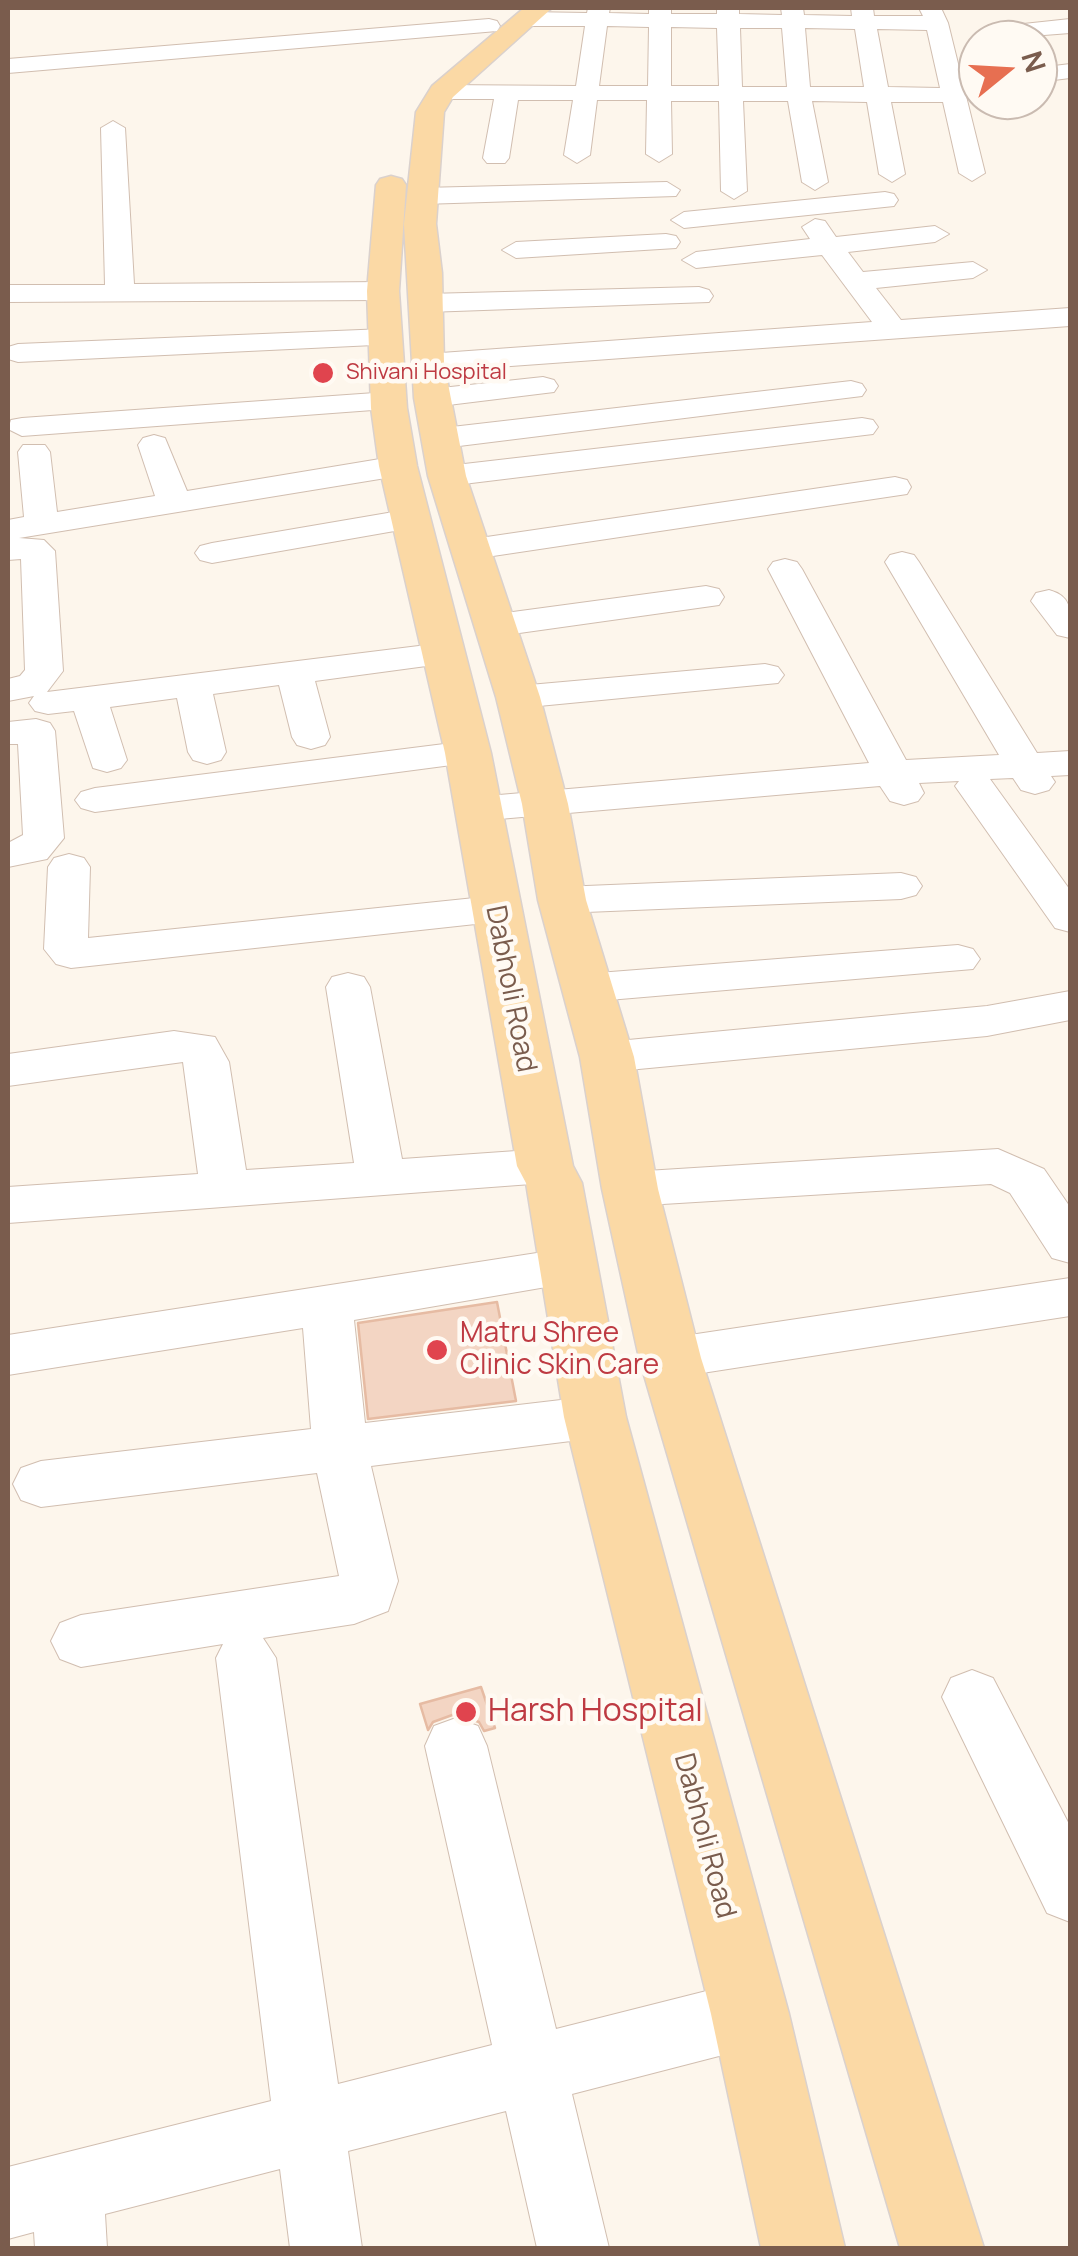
<!DOCTYPE html>
<style>
body{margin:0}
#map{position:relative;width:1078px;height:2256px;overflow:hidden;background:#fdf6ec;font-family:Manrope,sans-serif}
canvas{display:block}
.frame{position:absolute;inset:0;border:10px solid #7a5c4d;pointer-events:none}
.north{position:absolute;left:958px;top:20px;width:100px;height:100px;box-sizing:border-box;background:#fffaf3;border:2px solid #cabbb1;border-radius:50%;rotate:72deg;font-size:28px;font-weight:700;line-height:40px;text-align:center;color:#7a5c4d}
.north::after{content:'';display:block;margin:auto;width:35px;height:45px;background:#e76f51;clip-path:polygon(50% 0,100% 100%,50% 72%,0 100%)}
</style>
<div id="map">
<canvas width="1078" height="2256"></canvas>
<div class="frame"></div>
<div class="north">N</div>
</div>
<script>
const ctx = document.querySelector('canvas').getContext('2d');
ctx.lineJoin = 'round';
function fillPath(path, color) {
  ctx.fillStyle = color;
  ctx.fill(path, 'evenodd');
}
function strokePath(path, color, width, dash) {
  ctx.strokeStyle = color;
  ctx.lineWidth = width;
  ctx.lineCap = dash ? 'butt' : 'round';
  ctx.setLineDash(dash || []);
  ctx.stroke(path);
}
function label(font, color, halo, rows, align = 'center') {
  ctx.font = font + ' Manrope,sans-serif';
  ctx.lineWidth = 9;
  ctx.setLineDash([]);
  ctx.textBaseline = 'middle';
  ctx.strokeStyle = halo;
  ctx.fillStyle = color;
  for (const [text, x, y, turn = 0] of rows) {
    ctx.save();
    ctx.translate(x, y);
    ctx.rotate((+turn || 0) * Math.PI / 180);
    ctx.textAlign = isNaN(turn) ? turn : align;
    if (halo) ctx.strokeText(text, 0, 0);
    ctx.fillText(text, 0, 0);
    ctx.restore();
  }
}
const building = new Path2D(`
 M497,1302l19,99 -148,18 -10,-96z
 M481,1687l14,41 -11,3 -5,-9 -24,-8 -22,8 -5,8 -8,-26z`);
fillPath(building, '#f3d5c3');
strokePath(building, '#e6bba3', 2.5);
const minor = new Path2D(`
 M588,8h22l-1,5 40,1v-6h22v6h46v-6h22v6l43,1 -1,-7h22l1,7 48,1 -1,-8h22l1,8h49l-4,-8h22l7,15 37,150 -13,8 -13,-8 -16,-71h-52l14,72 -13,8 -13,-8 -12,-72 -55,-1 16,81 -13,8 -13,-8 -14,-81h-45l4,90 -13,8 -13,-8 -2,-90h-48l1,53 -13,8 -13,-8 1,-54h-50l-7,55 -13,8 -13,-8 9,-55h-55l-9,58 -4,5h-18l-4,-5 11,-59h-52l-12,-7 12,-7 134,1 9,-60h-58l-11,-7 11,-7 60,1zM607,26l42,1 -1,59h-49zM671,27l46,1 2,58h-48zM740,28h42l5,59h-45zM805,28l50,1 9,58h-54zM877,29l50,1 13,58 -52,-1z
 M489,19l8,2 3,5 -3,5 -489,42v-14z
 M1070,19v14l-91,7 -4,-5 11,-7z
 M1070,64v14l-32,4v-14z
 M113,121l12,7 9,156 249,-2 10,3 4,6 -4,6 -10,3 -375,2v-17h97l-4,-157z
 M667,182l13,8 -4,6 -254,8 -13,-8 13,-8z
 M885,192l9,2 4,6 -4,6 -210,22 -13,-8 13,-8z
 M815,219l10,2 11,16 99,-11 14,8 -14,8 -87,10 15,20 110,-10 14,8 -14,8 -97,10 25,32 169,-12v18l-643,46 -11,-3 -4,-6 4,-6 11,-3 445,-32 -50,-67 -126,13 -14,-8 14,-8 114,-13 -8,-12z
 M666,234l10,2 4,6 -4,6 -160,10 -14,-8 14,-8z
 M699,287l10,3 4,6 -4,6 -282,10 -10,-3 -4,-6 4,-6 10,-3z
 M385,329l10,3 5,6 -5,6 -377,18 -10,-3v-12l10,-3z
 M543,377l11,3 4,6 -4,6 -122,15 -11,-2 -4,-7 4,-7 11,-2z
 M851,381l11,3 4,6 -4,6 -419,52 -11,-3 -5,-7 5,-7 11,-3z
 M389,392l11,2 4,7 -4,7 -378,28 -14,-7 3,-9 11,-2z
 M862,418l11,2 5,7 -5,7 -426,52 -12,-3 -4,-7 4,-7 12,-3z
 M154,435l11,3 22,53 211,-35 11,3 5,7 -5,7 -11,3 -379,62 25,2 11,11 8,120 -16,21 396,-49 13,3 5,8 -5,8 -141,19 15,56 -5,8 -14,4 -14,-4 -5,-8 -13,-52 -66,9 13,58 -5,8 -14,4 -14,-4 -5,-8 -11,-54 -67,9 17,53 -6,8 -14,4 -14,-4 -19,-57 -26,3 -13,-3 -6,-8 5,-7 -26,5v-22l12,-3 5,-6 -4,-111 -13,1v-40l16,-3 -6,-65 5,-7h22l5,7 7,60 98,-16 -17,-51 5,-7z
 M895,477l12,3 4,7 -4,7 -434,65 -12,-3 -5,-7 5,-7 12,-3z
 M411,509l12,3 5,7 -5,7 -211,37 -12,-3 -5,-7 5,-7 12,-3z
 M902,552l12,3 5,7 118,191 33,-2v24l-19,1 4,6 -6,8 -14,4 -14,-4 -8,-12 -23,1 80,111v42l-15,-4 -100,-142 4,-5 -40,2 5,10 -6,8 -14,4 -14,-4 -10,-15 -404,35 -14,-3 -6,-9 6,-9 14,-3 393,-34 -101,-194 5,-7 12,-3 12,3 5,7 104,191 93,-5 -114,-193 5,-7z
 M706,586l13,3 5,8 -5,8 -221,31 -13,-3 -5,-8 5,-8 13,-3z
 M1049,590c26,7 21,25 21,48l-13,-3 -26,-34 5,-8z
 M765,664l13,3 6,8 -6,8 -260,25 -13,-3 -6,-8 6,-8 13,-3z
 M36,719l14,4 5,8 9,107 -17,21 -39,8v-24l15,-8 -5,-91h-10v-22z
 M468,741l14,4 5,8 -5,8 -387,51 -14,-4 -6,-8 6,-8 14,-4z
 M69,854l15,4 6,9 -2,71 406,-42 15,4 6,9 -6,9 -15,4 -423,46 -15,-4 -12,-15 4,-82 6,-9z
 M901,873l15,4 6,9 -6,9 -15,4 -339,14 -15,-4 -6,-9 6,-9 15,-4z
 M958,945l15,4 7,10 -7,10 -388,33 -16,-4 -6,-10 6,-10 16,-4z
 M348,973l16,4 6,10 32,172 143,-10 17,5 7,12 -7,12 -17,5 -537,40v-36l190,-13 -15,-112 -175,24v-32l166,-23 41,6 14,25 17,108 108,-7 -28,-176 6,-10z
 M1070,991v29l-83,16 -380,36 -16,-4 -7,-11 7,-11 16,-4 380,-36z
 M998,1149l46,20 26,38v56l-18,-5 -42,-65 -19,-9 -361,22 -17,-5 -7,-12 7,-12 17,-5z
 M569,1248l18,6 7,13 -7,13 -233,40 11,103 230,-27 19,6 8,15 -8,15 -19,6 -224,28 27,115 -10,30 -34,13 -91,14 13,20 62,426 154,-39 -67,-299 9,-20 22,-8 22,8 9,20 69,283 194,-49 24,10 10,24 -10,24 -24,10 -178,46 37,154h-72l-31,-137 -158,40 14,97h-72l-10,-79 -175,45 2,34h-72l-1,-16 -26,7v-72l263,-66 -55,-443 7,-14 -142,23 -21,-8 -9,-18 9,-18 21,-8 258,-39 -22,-103 -276,34 -20,-7 -8,-16 8,-16 20,-7 270,-32 -8,-101 -295,47v-40z
 M1070,1278v38l-400,62 -19,-6 -7,-14 7,-14 19,-6z
 M972,1670l21,8 77,148v96l-23,-9 -105,-216 9,-19z`);
const major = new Path2D(`
 M524,8h28l-99,89 -9,15 -8,112 6,49 2,90 22,113 74,221 28,107 18,96 48,157 24,132 43,169 283,890h-84l-261,-890 -37,-169 -22,-132 -42,-157 -16,-96 -26,-107 -68,-221 -14,-78 -10,-174 12,-112 16,-26z
 M391,176l11,3 4,6 -7,106 8,117 10,58 74,287 82,413 9,17 44,234 163,597 56,234h-84l-50,-234 -147,-597 -38,-234 -9,-17 -72,-413 -66,-287 -8,-58 -4,-117 9,-106 4,-6z`);
strokePath(minor, '#d1beb0', 2);
strokePath(major, '#dad1cd', 3);
fillPath(minor, '#fff');
fillPath(major, '#fbd9a5');
for (const [x, y, r, color] of [
 [323,373,12,"#e0444e"],
 [437,1350,12,"#e0444e"],
 [466,1712,12,"#e0444e"]
]) {
  const dot = new Path2D();
  dot.arc(x, y, r, 0, 2 * Math.PI);
  ctx.fillStyle = color;
  ctx.fill(dot);
  strokePath(dot, '#fffaf3', 4);
}
label('22px', '#be3a42', '#fffaf3', [
 ["Shivani Hospital",346,373]
], 'left');
label('28px', '#7a5c4d', '#fffaf3', [
 ["Dabholi Road",510,989,79],
 ["Dabholi Road",704,1836,75]
]);
label('28px', '#be3a42', '#fffaf3', [
 ["Matru Shree",460,1334],
 ["Clinic Skin Care",460,1366]
], 'left');
label('32px', '#be3a42', '#fffaf3', [
 ["Harsh Hospital",488,1712]
], 'left');
</script>
